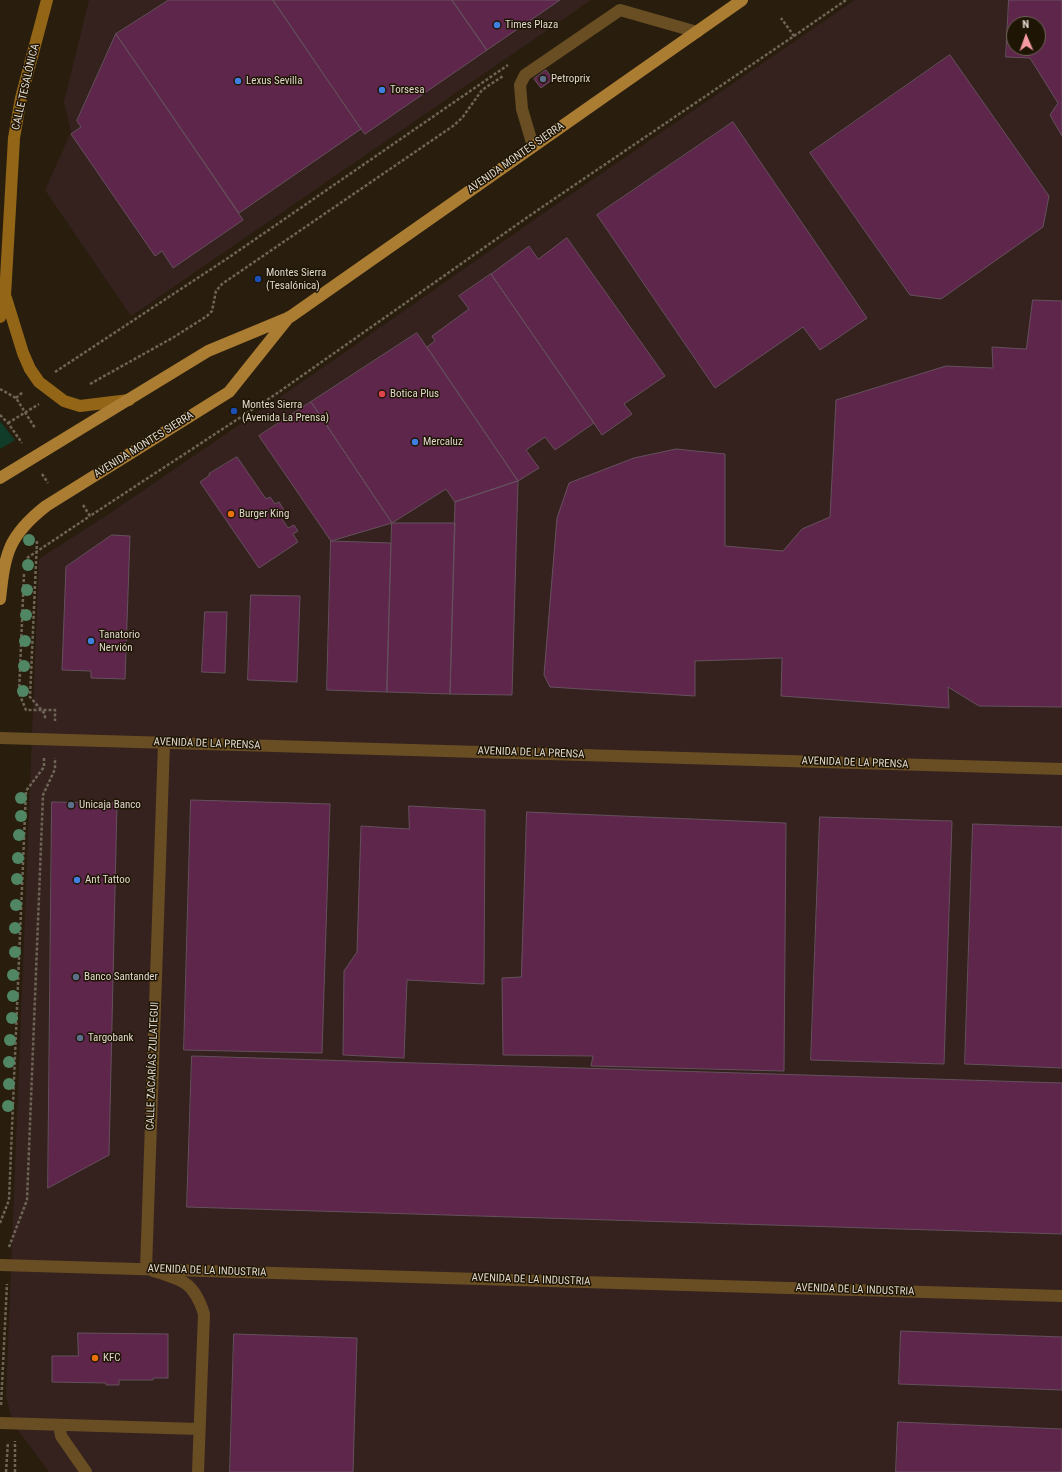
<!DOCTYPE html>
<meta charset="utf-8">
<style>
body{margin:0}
#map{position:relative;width:1062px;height:1472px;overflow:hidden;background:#291e0e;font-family:"Roboto Condensed",sans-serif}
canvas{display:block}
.north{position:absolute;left:1006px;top:16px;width:40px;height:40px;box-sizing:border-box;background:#1f1505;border:1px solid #6c6355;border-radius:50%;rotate:358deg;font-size:11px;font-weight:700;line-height:16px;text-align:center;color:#dfd8cd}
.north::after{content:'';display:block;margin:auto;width:14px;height:18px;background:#f49aa0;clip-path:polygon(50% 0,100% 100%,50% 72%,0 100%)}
</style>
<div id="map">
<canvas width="1062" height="1472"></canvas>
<div class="north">N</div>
</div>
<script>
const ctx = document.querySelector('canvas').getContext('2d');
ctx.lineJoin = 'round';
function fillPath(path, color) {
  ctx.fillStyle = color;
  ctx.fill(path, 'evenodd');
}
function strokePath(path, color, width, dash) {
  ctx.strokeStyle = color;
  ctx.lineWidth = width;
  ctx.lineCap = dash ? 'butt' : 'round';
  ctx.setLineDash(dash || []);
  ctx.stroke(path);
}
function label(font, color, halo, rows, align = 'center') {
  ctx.font = font + ' "Roboto Condensed",sans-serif';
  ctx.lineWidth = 3;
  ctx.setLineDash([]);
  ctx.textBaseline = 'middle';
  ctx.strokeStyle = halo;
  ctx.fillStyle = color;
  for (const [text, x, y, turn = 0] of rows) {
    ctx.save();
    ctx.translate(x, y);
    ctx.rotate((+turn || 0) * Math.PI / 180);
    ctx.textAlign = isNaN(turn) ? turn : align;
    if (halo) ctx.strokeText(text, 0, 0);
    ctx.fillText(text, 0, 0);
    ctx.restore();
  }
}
fillPath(new Path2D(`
 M89,0h502l-460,316 -86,-126 26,-58 -7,-30z
 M855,0h207v1472h-1013l-36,-49 -7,-26 33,-838 73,-47 219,-150 223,-156zM1014,24h24v24h-24z`), '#35221f');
fillPath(new Path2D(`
 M0,421l15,19 -15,9z`), '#103c29');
const building = new Path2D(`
 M169,0h104l88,129 -122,84 -123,-179z
 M273,0h179l35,50 -122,84z
 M452,0h108l-73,50z
 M1009,0h53v136l-12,-21 8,-12 -28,-45 -24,-1zM1014,24h24v24h-24z
 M116,34l127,186 -70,48 -11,-17 -7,5 -84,-122 10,-7 -4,-6z
 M950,55l99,141 -6,31 -102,72 -31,-4 -100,-142z
 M546,70l7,9 -12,9 -7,-9z
 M733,122l134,196 -47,32 -17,-23 -88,61 -118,-173z
 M567,238l98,138 -41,28 8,10 -30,21 -111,-161 38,-28 9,13z
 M491,274l103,149 -39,27 -10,-13 -19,13 13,18 -21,13 -91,-134 8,-6 -3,-5 37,-27 -10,-13z
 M1033,300l29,1v406l-83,-1 -31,-19 1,21 -168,-12 1,-38 -87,3v35l-145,-9 -6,-12 13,-157 12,-35 65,-25 42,-9 49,5v92l58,5 19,-22 28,-12 6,-117 110,-34 47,2 -1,-21 34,2z
 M417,333l101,148 -63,21 -9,-13 -54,34 -81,-121z
 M311,402l81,121 -61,18 -72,-105z
 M237,457l29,42 4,-2 5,7 4,-2 6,10 -5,4 8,12 6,-3 4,6 -5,3 5,8 -39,26 -59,-86 10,-7 -1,-1z
 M518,481l-6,214 -62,-1 5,-192z
 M392,523h63l-5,171 -63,-2z
 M112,535l18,1 -5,143 -34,-1v-7l-29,-1 4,-103z
 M331,541l60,2 -4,149 -60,-2z
 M251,595l49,1 -3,86 -49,-2z
 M205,612h22l-2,61 -23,-1z
 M191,800l139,4 -8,249 -138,-3z
 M52,802l65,1 -8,352 -61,33z
 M409,806l76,4 -1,174 -77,-4 -3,78 -61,-3 1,-84 13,-19 4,-126 48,3z
 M527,812l259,11 -2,248 -193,-5 2,-10 -90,-1 -1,-77 19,-1z
 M820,817l132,4 -8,243 -133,-4z
 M973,824l89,3v241l-97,-4z
 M192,1056l870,27v151l-875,-27z
 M901,1331l161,6v53l-163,-6z
 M78,1333l90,1v44h-15v2h-34v5h-13v-2l-54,-1v-26h26z
 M234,1334l123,4 -4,134h-123z
 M898,1422l164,7v43h-166z`);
fillPath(building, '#5f264b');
strokePath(building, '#64505c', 1);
strokePath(new Path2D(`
 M794,36l52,-36
 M55,372l173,-114 280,-193
 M90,384l84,-47 33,-21 5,-5 4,-20 6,-7 231,-158 9,-8 20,-28 21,-14
 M0,389l16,9 19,30
 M16,398l7,-6
 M0,415l8,8 14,20
 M8,423l31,-19
 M42,474l6,9
 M83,505l7,11 186,-122 256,-180 262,-178 -13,-18
 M37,541l-7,156 15,17v6
 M27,558l63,-42
 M24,574l-5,119 7,17h29v11
 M0,1223l9,-23 17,-409 18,-24v-10
 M9,1247l18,-47 16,-405 12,-26v-11
 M1,1405l6,-121
 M6,1472l2,-30
 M15,1472v-31`), '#6e6557', 2.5, [3, 2]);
strokePath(new Path2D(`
 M533,146l-11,-37 -2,-24 5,-10 95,-65 77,22
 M153,1271c30,9 41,11 51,43l-6,158
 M0,1423l199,6
 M59,1425l2,11 25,36`), '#694e23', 12);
strokePath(new Path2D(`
 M0,738l1062,31
 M0,1265l1062,31
 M146,1269l18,-526`), '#694e23', 12);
strokePath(new Path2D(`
 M6,298l17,55 7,16 9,13 25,19 16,5 49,-6
 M0,317l5,-21 9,-158 7,-40 26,-98`), '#936617', 12);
strokePath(new Path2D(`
 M0,478l208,-127 82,-34 452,-317
 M0,599c5,-46 8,-63 46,-93l183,-114 60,-75`), '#ab7d33', 12);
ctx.fillStyle = '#508663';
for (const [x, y] of [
 [29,540],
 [28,565],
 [27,590],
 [26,615],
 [25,641],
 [24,666],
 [23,691],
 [21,798],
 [21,816],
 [19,835],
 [18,858],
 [17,879],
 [16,905],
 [15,928],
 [15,952],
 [13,975],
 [13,996],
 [12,1018],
 [10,1040],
 [9,1062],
 [9,1084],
 [8,1106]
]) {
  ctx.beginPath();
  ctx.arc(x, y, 6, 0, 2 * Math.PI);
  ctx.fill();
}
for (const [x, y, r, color] of [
 [497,25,4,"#3f7fe0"],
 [543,79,4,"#5c6f8a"],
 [238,81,4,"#3f7fe0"],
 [382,90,4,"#3f7fe0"],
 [258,279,4,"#1a4fb4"],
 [382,394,4,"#e0444e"],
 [234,411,4,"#1a4fb4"],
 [415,442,4,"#3f7fe0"],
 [231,514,4,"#e8710a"],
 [91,641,4,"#3f7fe0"],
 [71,805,4,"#5c6f8a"],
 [77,880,4,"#3f7fe0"],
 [76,977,4,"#5c6f8a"],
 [80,1038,4,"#5c6f8a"],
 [95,1358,4,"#e8710a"]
]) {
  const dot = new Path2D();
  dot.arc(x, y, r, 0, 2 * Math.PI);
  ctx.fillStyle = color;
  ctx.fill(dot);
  strokePath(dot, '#1f1505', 1.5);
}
label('11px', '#dfd8cd', '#1f1505', [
 ["Times Plaza",505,25],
 ["Petroprix",551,79],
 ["Lexus Sevilla",246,81],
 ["Torsesa",390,90],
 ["Montes Sierra",266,273],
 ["(Tesalónica)",266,286],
 ["Botica Plus",390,394],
 ["Montes Sierra",242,405],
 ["(Avenida La Prensa)",242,418],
 ["Mercaluz",423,442],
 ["Burger King",239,514],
 ["Tanatorio",99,635],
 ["Nervión",99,648],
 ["Unicaja Banco",79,805],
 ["Ant Tattoo",85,880],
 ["Banco Santander",84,977],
 ["Targobank",88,1038],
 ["KFC",103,1358]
], 'left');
label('11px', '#dfd8cd', '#1f1505', [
 ["CALLE TESALÓNICA",26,87,-77],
 ["AVENIDA MONTES SIERRA",516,158,-35],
 ["AVENIDA MONTES SIERRA",144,445,-32],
 ["AVENIDA DE LA PRENSA",207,744,2],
 ["AVENIDA DE LA PRENSA",531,753,2],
 ["AVENIDA DE LA PRENSA",855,763,2],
 ["CALLE ZACARÍAS ZULATEGUI",153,1066,-88],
 ["AVENIDA DE LA INDUSTRIA",207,1271,2],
 ["AVENIDA DE LA INDUSTRIA",531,1280,2],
 ["AVENIDA DE LA INDUSTRIA",855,1290,2]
]);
</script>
